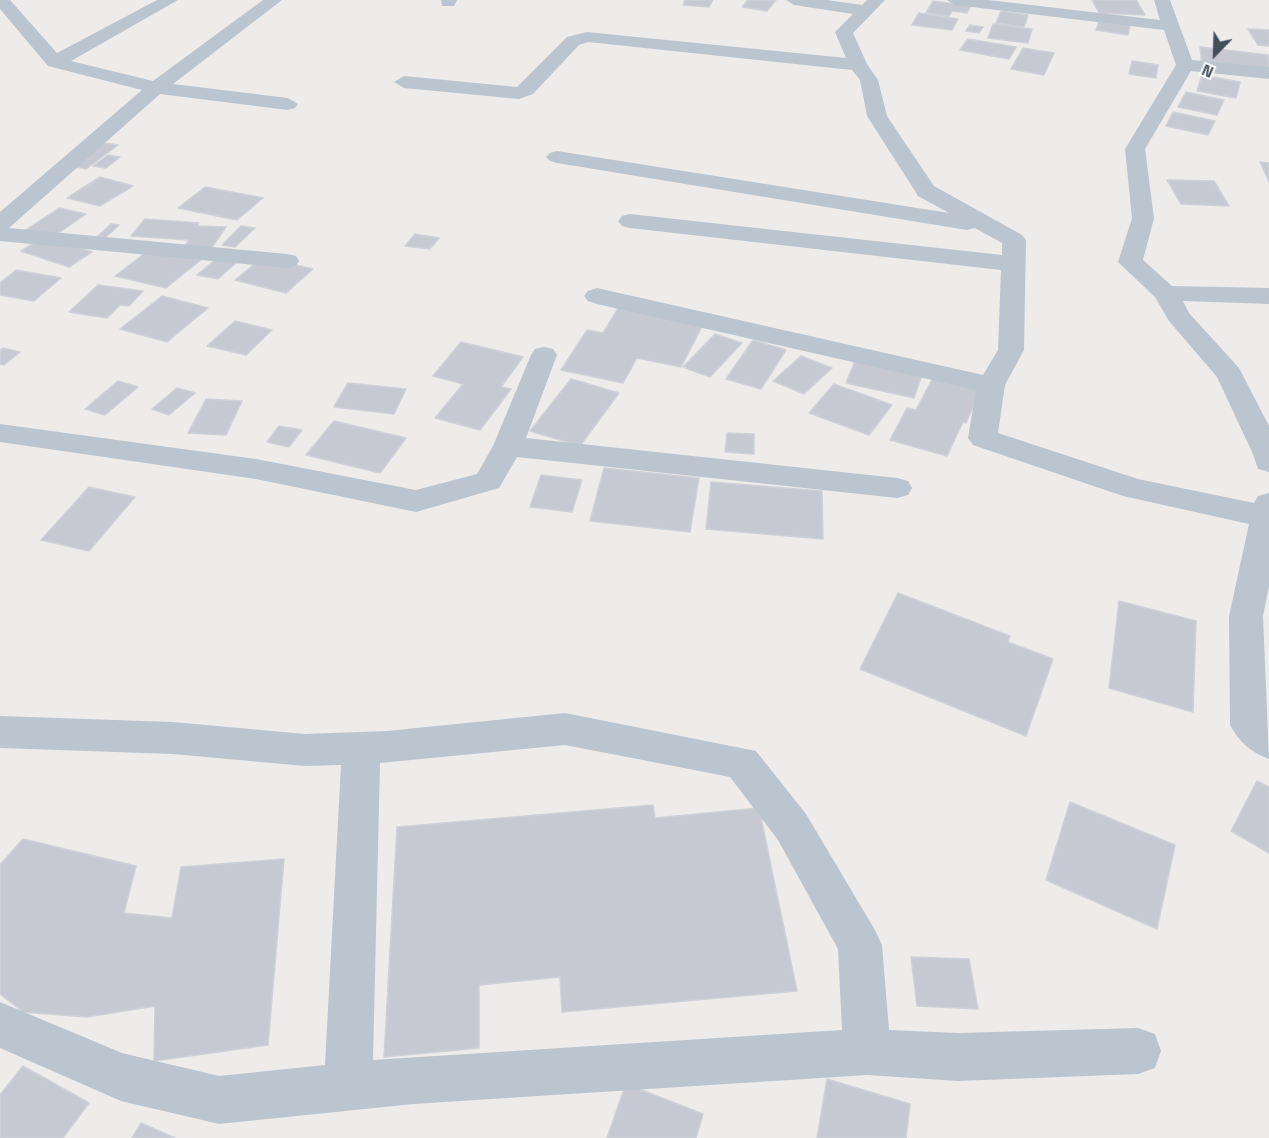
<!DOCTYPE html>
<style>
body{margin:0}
#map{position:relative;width:1269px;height:1138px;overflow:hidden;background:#eeebeb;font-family:"Space Grotesk",sans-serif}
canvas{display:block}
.north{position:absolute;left:1185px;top:24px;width:60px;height:60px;-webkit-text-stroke:4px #fff;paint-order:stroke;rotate:203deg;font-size:16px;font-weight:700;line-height:24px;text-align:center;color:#424e5a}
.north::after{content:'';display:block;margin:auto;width:21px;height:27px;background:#424e5a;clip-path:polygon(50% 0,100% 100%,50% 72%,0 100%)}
</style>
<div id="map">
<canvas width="1269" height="1138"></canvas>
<div class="north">N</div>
</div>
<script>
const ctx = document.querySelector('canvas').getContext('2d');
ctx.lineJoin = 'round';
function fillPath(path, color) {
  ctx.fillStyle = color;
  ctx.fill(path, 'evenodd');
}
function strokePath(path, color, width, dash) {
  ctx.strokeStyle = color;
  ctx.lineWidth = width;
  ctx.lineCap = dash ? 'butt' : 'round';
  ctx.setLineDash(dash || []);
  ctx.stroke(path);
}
const building = new Path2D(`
 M685,0h28l-4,7 -26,-2z
 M748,0h28l-9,11 -25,-4z
 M1092,0h44l9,15 -46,-2z
 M933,1l38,5 -4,7 -15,-2 -3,5 -23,-3z
 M1001,11l27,4 -4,12 -28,-4z
 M919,13l39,6 -6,11 -40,-5z
 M1099,21l31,4 -2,10 -32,-5z
 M993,24l39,5 -4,14 -40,-5z
 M970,25l13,2 -4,6 -13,-2z
 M1248,29l21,1v16l-11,-1z
 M968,39l48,8 -7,12 -49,-9z
 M1200,47l68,8 1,17 -67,-8z
 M1023,48l31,5 -10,22 -33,-6z
 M1132,61l26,4 -2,13 -27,-4z
 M1202,75l38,7 -4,16 -39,-7z
 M1186,92l38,8 -7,15 -39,-8z
 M1173,112l42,9 -7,14 -42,-9z
 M103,143l15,2 -32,24 -15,-3z
 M108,155l12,2 -14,11 -13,-2z
 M1260,162l9,1v19z
 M100,177l33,9 -33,20 -33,-8z
 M1167,180l47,1 15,25 -48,-2z
 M205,187l58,11 -26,22 -59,-12z
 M59,208l27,6 -32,22 -28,-6z
 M145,219l54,4 -2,3 29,1 -16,23 -27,-1 6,-9 -58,-4z
 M111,224l8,1 -13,12 -8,-1z
 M241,226l14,2 -20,19 -13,-2z
 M415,234l24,4 -9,11 -25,-3z
 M44,237l48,15 -23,15 -48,-16z
 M153,247l49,12 -36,29 -51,-12z
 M263,257l50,12 -27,24 -51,-13z
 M217,258l20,4 -19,17 -21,-4z
 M16,270l45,8 -27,23 -34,-6v-12z
 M98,285l45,6 -14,15 -9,-1 -13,13 -38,-6z
 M162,296l46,12 -41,34 -47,-13z
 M619,307l85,16 -23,44 -44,-9 -14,25 -62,-13 26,-40 16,3z
 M235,321l37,9 -26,25 -39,-9z
 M715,334l27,9 -32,34 -27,-10z
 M753,340l33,10 -25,39 -35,-10z
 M461,342l62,15 -22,30 10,2 -31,41 -45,-12 28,-34 -30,-8z
 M3,348l17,4 -16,13 -4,-1v-14z
 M801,356l31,12 -28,26 -31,-13z
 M855,361l67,14 -8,23 -68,-15z
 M935,374l47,13 -16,36 -3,-1 -16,34 -57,-16 17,-32 9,2z
 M571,379l48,14 -39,53 -50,-15z
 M118,381l20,6 -33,28 -20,-6z
 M348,383l58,6 -12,25 -60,-7z
 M834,384l58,21 -23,30 -60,-22z
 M177,388l18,5 -26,22 -17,-6z
 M206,399l36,2 -16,34 -38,-2z
 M334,421l72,17 -26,35 -74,-18z
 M279,426l23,4 -13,17 -22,-5z
 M727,433l27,1v20l-29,-2z
 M604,468l95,10 -9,54 -100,-11z
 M541,475l41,5 -10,32 -42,-5z
 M711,482l111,9 1,48 -117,-10z
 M89,487l46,10 -46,54 -48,-11z
 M898,593l112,43 -2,6 45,17 -27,77 -166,-67z
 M1119,601l77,20 -3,91 -84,-24z
 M1257,781l12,6v66l-38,-22z
 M1070,802l105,43 -18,84 -111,-49z
 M653,805l2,13 104,-10 38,183 -235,21 -2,-35 -81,8v63l-95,9 13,-230z
 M23,839l113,27 -12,47 48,5 9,-51 103,-8 -16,186 -114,16 1,-55 -68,11 -64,-5 -23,-18v-129z
 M911,957l58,2 9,50 -61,-3z
 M23,1066l66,37 -26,35h-63v-43z
 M827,1079l83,25 -4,34h-89z
 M626,1084l77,30 -7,24h-89z
 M141,1123l34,15h-43z`);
fillPath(building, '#c6c9d2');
strokePath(building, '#ced1d8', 1.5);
fillPath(new Path2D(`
 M0,0h10l47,53 100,-53h21l-107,61 82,20 110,-81h19l-109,84 115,14 10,6 -3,4 -7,2 -128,-16 -151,134 278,26 9,2 3,5 -3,5 -9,2 -287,-27v-29l142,-122 -94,-24 -48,-57z
 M441,0h16l-3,6h-12z
 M786,0h41l35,5 5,-5h18l-32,33 14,31 11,16 9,36 47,70 88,49 4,5 -2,110 -19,35 -7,48 140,46 116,24 4,-7 11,-3v93l-6,30 6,143c-17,-6 -30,-17 -39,-34l-1,-109 20,-92 -126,-28 -150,-51 -5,-7 8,-48 -379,-86 -9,-3 -4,-5 4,-5 9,-3 386,87 15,-25 3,-80 -371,-42 -8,-2 -4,-5 4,-5 8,-2 372,41v-12l-27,-15 -8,2 -410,-67 -7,-2 -4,-4 4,-4 7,-2 392,62 -31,-17 -3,-5 -48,-75 -7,-36 -8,-10 -264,-28 -9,3 -46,49 -14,5 -115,-11 -10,-6 10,-6 113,11 50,-50 20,-5 259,26 -11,-26 18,-18 -59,-9z
 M947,0h41l172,20 -6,-20h16l22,60 77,7v12l-78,-8 -46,78 9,69 -11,42 29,26 97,2v16l-86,-3 6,12 50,55 30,58v46l-11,-3 -5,-15 -36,-77 -48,-56 -14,-24 -37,-35 14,-44 -7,-69 51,-84 -12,-35 -209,-25z
 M544,347l9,2 4,6 -31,83 371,40 11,3 4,7 -4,7 -11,3 -380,-41 -18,31 -83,24 -160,-33 -256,-37v-18l256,35 160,31 61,-16 16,-28 38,-91 4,-6z
 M565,713l191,38 50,63 69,116 7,15 7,85 69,3 180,-5 17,6 6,17 -6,17 -17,6 -180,7 -91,-6 -454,29 -194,20 -98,-23 -121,-53v-46l122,51 97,23 106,-11 16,-300 -36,1 -132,-12 -173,-6v-32l173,6 132,12 82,-3zM565,745l165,32 48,63 60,109 4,81 -469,30 7,-297z`), '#bac5cf');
</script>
